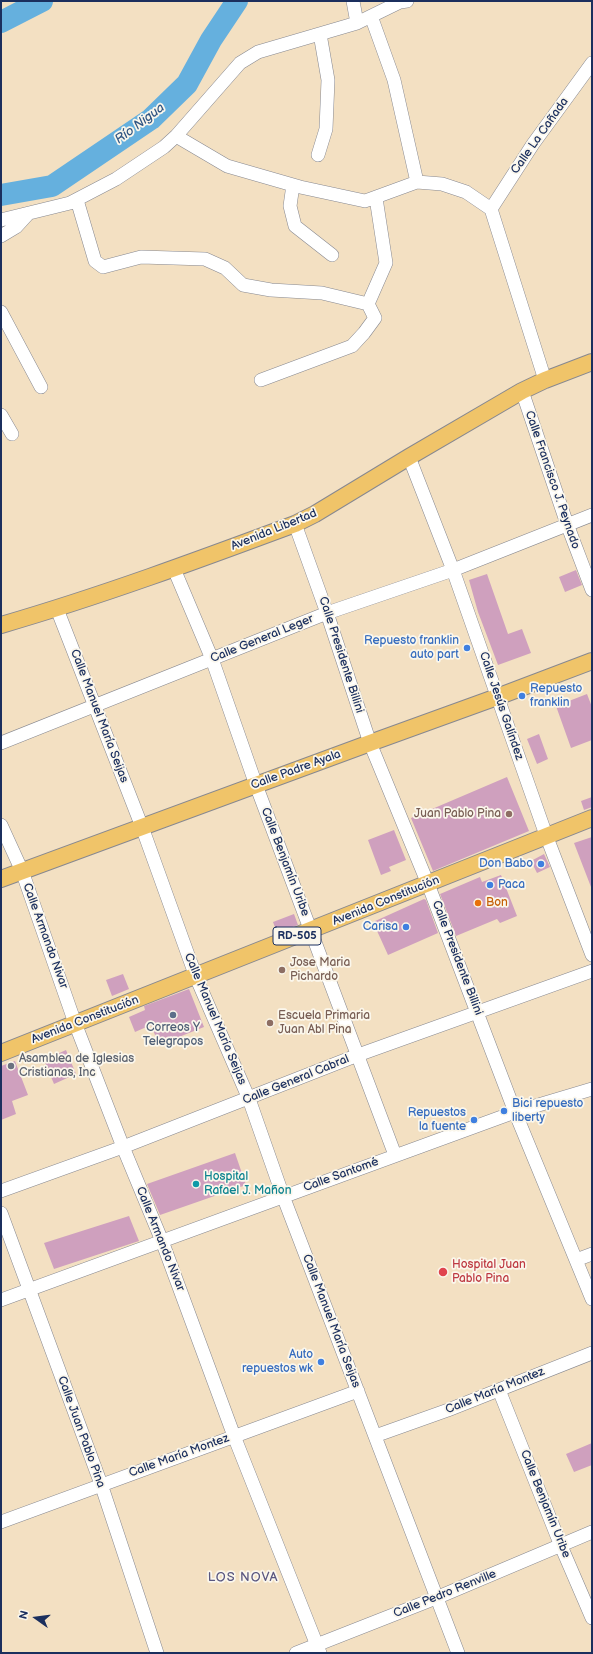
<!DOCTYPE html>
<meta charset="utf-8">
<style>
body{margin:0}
#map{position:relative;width:593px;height:1654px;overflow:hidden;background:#f3e0c2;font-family:"Balsamiq Sans",sans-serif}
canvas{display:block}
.frame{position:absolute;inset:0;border:2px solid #1b2f5e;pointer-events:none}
.north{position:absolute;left:16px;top:1598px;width:40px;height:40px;-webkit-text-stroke:3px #fbf7ec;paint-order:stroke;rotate:284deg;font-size:11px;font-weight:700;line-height:16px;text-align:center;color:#1b2f5e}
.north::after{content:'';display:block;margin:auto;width:14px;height:18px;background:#1b2f5e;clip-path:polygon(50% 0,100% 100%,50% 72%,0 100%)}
</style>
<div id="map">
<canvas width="593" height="1654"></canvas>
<div class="frame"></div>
<div class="north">N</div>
</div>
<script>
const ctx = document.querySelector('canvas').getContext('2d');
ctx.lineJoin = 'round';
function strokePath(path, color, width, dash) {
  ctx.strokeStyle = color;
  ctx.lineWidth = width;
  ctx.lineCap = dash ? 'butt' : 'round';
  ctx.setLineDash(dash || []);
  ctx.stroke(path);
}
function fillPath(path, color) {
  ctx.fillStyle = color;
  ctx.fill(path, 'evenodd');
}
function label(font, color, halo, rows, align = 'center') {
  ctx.font = font + ' "Balsamiq Sans",sans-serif';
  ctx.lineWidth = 3.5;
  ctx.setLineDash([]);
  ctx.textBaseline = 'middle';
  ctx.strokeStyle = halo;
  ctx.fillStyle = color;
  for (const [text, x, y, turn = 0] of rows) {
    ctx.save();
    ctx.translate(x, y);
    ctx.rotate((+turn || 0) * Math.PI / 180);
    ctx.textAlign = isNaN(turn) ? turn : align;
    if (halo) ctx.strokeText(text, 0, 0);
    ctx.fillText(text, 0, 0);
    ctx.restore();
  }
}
strokePath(new Path2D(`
 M1,22l41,-21
 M1,195l51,-9 99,-67 36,-35 24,-44 26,-39`), '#65b0de', 22);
fillPath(new Path2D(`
 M576,570l6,15 -17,7 -6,-15z
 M487,574l21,60 14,-5 9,24 -33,12 -20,-53 -9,-32z
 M587,694l5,13v33l-21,8 -15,-42z
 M539,734l9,25 -11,5 -10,-25z
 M507,777l22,54 -96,40 -22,-53z
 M592,797v10l-8,3 -3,-9z
 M394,830l12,30 -17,7 2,4 -10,4 -13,-35z
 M592,837v50h-1l-17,-44z
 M544,854l6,13 -13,6 -6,-12z
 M501,875l16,41 -17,7 -3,-4 -41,17 -16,-42 40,-17 2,5z
 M424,899l2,1 12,33 -50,22 -15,-33z
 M294,914l4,11 -21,8 -4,-11z
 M123,974l6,15 -17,7 -6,-16z
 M189,989l15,38 -45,18 -8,-20 -16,7 -6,-15 16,-7 -1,-4z
 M66,1050l10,24 -22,10 -10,-24z
 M15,1061l13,34 -16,6 4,13 -15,6v-54z
 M235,1153l11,32 -86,30 -13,-31z
 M129,1216l10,25 -85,28 -10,-26z
 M592,1443v22l-18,7 -8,-18z`), '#cfa0be');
const minor = new Path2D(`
 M353,1l4,22
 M371,16l23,64 23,102
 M176,136l51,30 73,21 65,14 52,-19 25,2 24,8 25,17 54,171
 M318,155l8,-26 2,-49 -8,-46
 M293,185l-3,21 5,20 37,29
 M77,200l18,61 8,6 38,-10 64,2 20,9 18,17 28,5 51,3 46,11
 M491,209l42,-65 59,-81
 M1,220l69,-17 46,-24 48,-32 12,-11 64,-73 18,-11 99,-29 43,-21 7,-1
 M1,236l15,-9 11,-12
 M1,312l40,75
 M261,380l91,-34 12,-13 11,-15 -7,-14 18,-41 -10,-65
 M522,391l45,133 25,66
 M1,415l11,19
 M409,457l44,113 93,265 46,120
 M295,524l32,89 43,130 58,141 87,228 77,187
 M174,569l38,90 44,126 139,370
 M57,609l85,218 54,150 53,122 34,97 175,457
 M1,743l326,-130 126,-43 139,-55
 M1,825l21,46 53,152 48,124 39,94 72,195 86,217
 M1,1191l122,-44 235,-92 234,-84
 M1,1213l100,271 56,169
 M576,1260l16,-6
 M1,1300l514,-188 77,-23
 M499,1390l62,156 31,72
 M375,1436l73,-26 144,-57
 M1,1522l357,-131
 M296,1653l140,-55 156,-66`);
const major = new Path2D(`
 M1,625c100,-29 197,-65 294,-101l20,-10 94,-57 113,-66 23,-11 47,-18
 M1,879l369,-136 127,-46 95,-36
 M1,1053l591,-235`);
strokePath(minor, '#878890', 14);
strokePath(major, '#878890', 18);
strokePath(minor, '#fff', 13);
strokePath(major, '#f0c469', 16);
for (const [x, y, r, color] of [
 [467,648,4,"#3f7fe0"],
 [522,696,4,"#3f7fe0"],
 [509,814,4,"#8d6e63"],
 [541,864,4,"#3f7fe0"],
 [490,885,4,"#3f7fe0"],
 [478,903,4,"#e8710a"],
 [406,927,4,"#3f7fe0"],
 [282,970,4,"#8d6e63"],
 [173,1015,4,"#5c6f8a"],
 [270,1023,4,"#8d6e63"],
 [11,1066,4,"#6b7280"],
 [504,1111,4,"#3f7fe0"],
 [474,1120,4,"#3f7fe0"],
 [196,1184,4,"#0f9aa8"],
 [443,1272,5,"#e0444e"],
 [321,1362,4,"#3f7fe0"]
]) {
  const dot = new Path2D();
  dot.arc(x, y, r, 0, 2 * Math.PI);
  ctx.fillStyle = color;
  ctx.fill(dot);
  strokePath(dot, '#fbf7ec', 1.5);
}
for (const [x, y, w] of [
 [297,936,48]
]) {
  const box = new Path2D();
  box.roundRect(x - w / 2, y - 9, w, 18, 3);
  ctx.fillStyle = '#fbf7ec';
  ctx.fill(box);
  strokePath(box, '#1b2f5e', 1);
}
label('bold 11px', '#1b2f5e', null, [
 ["RD-505",297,936]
]);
label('12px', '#1b2f5e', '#fbf7ec', [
 ["Calle La Cañada",540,136,-55],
 ["Calle Francisco J. Peynado",552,480,71],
 ["Avenida Libertad",274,530,-22],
 ["Calle General Leger",262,639,-22],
 ["Calle Presidente Billini",341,655,72],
 ["Calle Jesús Galíndez",501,706,71],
 ["Calle Manuel María Seijas",99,716,69],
 ["Calle Padre Ayala",296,770,-20],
 ["Calle Benjamín Uribe",285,862,69],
 ["Avenida Constitución",386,901,-22],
 ["Calle Armando Nivar",45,936,70],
 ["Calle Presidente Billini",457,958,69],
 ["Calle Manuel María Seijas",215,1019,67],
 ["Avenida Constitución",85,1020,-21],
 ["Calle General Cabral",296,1080,-22],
 ["Calle Santomé",341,1175,-20],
 ["Calle Armando Nivar",160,1239,68],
 ["Calle Manuel María Seijas",331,1321,69],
 ["Calle María Montez",495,1391,-22],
 ["Calle Juan Pablo Pina",81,1432,70],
 ["Calle María Montez",179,1456,-20],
 ["Calle Benjamín Uribe",545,1504,68],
 ["Calle Pedro Renville",445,1594,-22]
]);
label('12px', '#366cbe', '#fbf7ec', [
 ["Repuesto franklin",459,641],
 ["auto part",459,655],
 ["Repuesto",530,689,"left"],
 ["franklin",530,703,"left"],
 ["Don Babo",533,864],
 ["Paca",498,885,"left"],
 ["Carisa",398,927],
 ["Bici repuesto",512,1104,"left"],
 ["liberty",512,1118,"left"],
 ["Repuestos",466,1113],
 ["la fuente",466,1127],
 ["Auto",313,1355],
 ["repuestos wk",313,1369]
], 'right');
label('12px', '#785e54', '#fbf7ec', [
 ["Juan Pablo Pina",501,814,"right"],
 ["Jose Maria",290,963],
 ["Pichardo",290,977],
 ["Escuela Primaria",278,1016],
 ["Juan Abl Pina",278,1030]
], 'left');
label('12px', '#c56008', '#fbf7ec', [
 ["Bon",486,903]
], 'left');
label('12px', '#4e5e75', '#fbf7ec', [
 ["Correos Y",173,1028],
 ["Telegrapos",173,1042]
]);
label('12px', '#5b616d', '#fbf7ec', [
 ["Asamblea de Iglesias",19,1059],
 ["Cristianas, Inc",19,1073]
], 'left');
label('12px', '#0d838f', '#fbf7ec', [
 ["Hospital",204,1177],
 ["Rafael J. Mañon",204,1191]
], 'left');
label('12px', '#be3a42', '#fbf7ec', [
 ["Hospital Juan",452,1265],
 ["Pablo Pina",452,1279]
], 'left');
label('italic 13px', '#315684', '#fbf7ec', [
 ["Río Nigua",140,124,-37]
]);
ctx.letterSpacing = '1px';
label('13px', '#5a5780', '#fbf7ec', [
 ["LOS NOVA",243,1578]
]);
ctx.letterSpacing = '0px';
</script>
